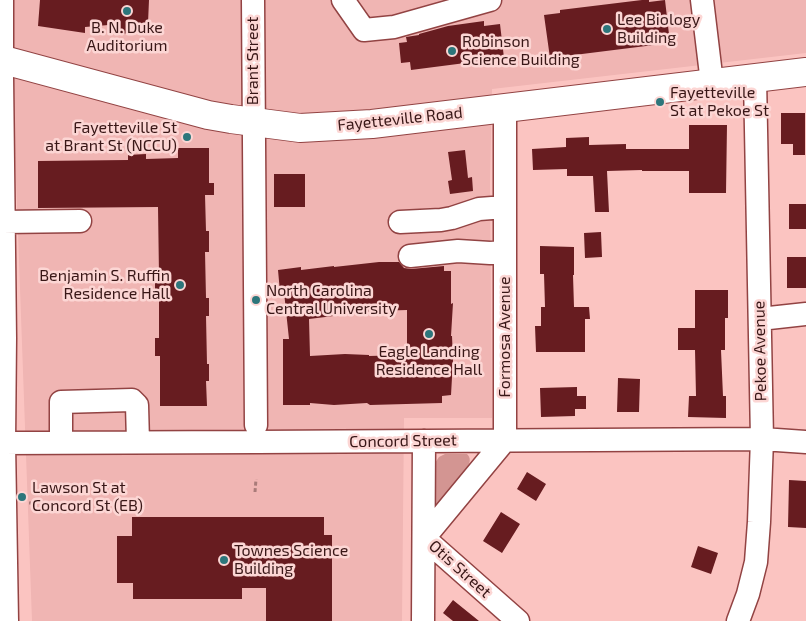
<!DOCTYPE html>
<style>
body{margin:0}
canvas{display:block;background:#fbc4c1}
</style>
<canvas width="806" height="621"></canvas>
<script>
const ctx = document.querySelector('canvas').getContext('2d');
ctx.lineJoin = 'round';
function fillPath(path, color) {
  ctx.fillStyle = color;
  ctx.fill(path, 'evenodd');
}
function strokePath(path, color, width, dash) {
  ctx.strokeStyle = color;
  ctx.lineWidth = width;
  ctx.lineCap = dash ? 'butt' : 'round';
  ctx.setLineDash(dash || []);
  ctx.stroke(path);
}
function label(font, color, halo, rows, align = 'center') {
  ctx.font = font + ' "Exo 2",sans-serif';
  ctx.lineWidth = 5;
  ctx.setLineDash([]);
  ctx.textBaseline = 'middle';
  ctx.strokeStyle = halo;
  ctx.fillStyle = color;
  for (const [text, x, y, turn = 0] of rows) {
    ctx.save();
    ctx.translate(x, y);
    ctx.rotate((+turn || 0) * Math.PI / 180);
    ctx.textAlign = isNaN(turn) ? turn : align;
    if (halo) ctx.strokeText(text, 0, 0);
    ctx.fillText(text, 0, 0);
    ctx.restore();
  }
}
fillPath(new Path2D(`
 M0,0h806v53l-314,36 -2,94 2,235h-88l-2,203h-370l-21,-582z`), '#f0b5b3');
fillPath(new Path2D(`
 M445,454h22c4,4 3,8 1,12l-23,37 -7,2 -2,-2 -1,-3v-37l4,-6z`), '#d39592');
fillPath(new Path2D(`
 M40,0h109l-1,23 -16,2 -1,9 -11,-1v-9l-35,3v6l-47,-7z
 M642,0h7v2l16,-2 5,43 -120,15 -6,-43 16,-2v-3z
 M484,21v5l16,-2 4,34 -93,12 -1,-8 -9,1 -2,-20 8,-1 -1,-5 13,-2v-1l29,-8z
 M781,113h24v42h-12v-11h-12z
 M689,125h38l-1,68h-37v-22h-47v-1l-35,1 2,41h-14l-2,-36h-26v-7l-34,1 -1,-21 34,-2v-9l23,-1v8l37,-1v5h63z
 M178,148h31v35h5v12h-9l1,36h3v21h-4l1,46h3v18h-3l1,48h2v17h-3l1,25h-47v-50h-5v-18h4v-44h-4v-19h4l-1,-68 -120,1v-47l90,-1v-5l18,-1v5l32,-1z
 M465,150l3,28 4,-1 1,14 -23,3 -2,-13 4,-1 -4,-28z
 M274,174h31v33h-31z
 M789,204h17v25h-17z
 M601,232l1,25 -17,1 -1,-25z
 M540,246l34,1v28h-1l1,32h15l1,12h-5v33h-49l-1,-26h6v-19h4l-1,-33h-4z
 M787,257h19v31h-19z
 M379,262h20l5,6 7,1 33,-3v5h7v33l2,-1 -2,33h1l1,24 -2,35 -9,1v7l-72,2 -3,-2 -33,2 -24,-2v2h-27v-66h6l-5,-47h-4l-2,-22 23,-3v3l33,-4v1zM407,310v45l-38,1v-1l-24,-1 -35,2 -1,-37 65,-8z
 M695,290h33v28h-3v32h-4l2,46h3v22l-38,-1 1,-21h7l-1,-46h-17v-22h17z
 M618,378l22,1 -1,33h-22z
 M577,387v9h9v13h-11v7l-34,1 -1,-29z
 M527,472l19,12 -10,17 -19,-12z
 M789,480l17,1v47l-18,-1z
 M501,512l19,12 -18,29 -19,-12z
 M132,517h192v18h8v86h-66v-33h-24v11h-109v-16h-16v-47h15z
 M698,546l20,7 -7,21 -20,-7z
 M453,600l26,21h-26l-10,-8z`), '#671c20');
const minor = new Path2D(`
 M2,0v76l3,262 -1,105 3,178
 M253,0l3,425
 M343,0l21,30 30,-3 96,-27
 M702,0l10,83
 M3,222l77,-1
 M400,222l41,-2 11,-2 27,-9 26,-2
 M410,256l48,-5 32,2 15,-1
 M760,319l46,-5
 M61,442v-40l71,-2 5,5 1,37
 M0,443l257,-1 505,-3 44,3
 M424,538l81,-98v-332
 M424,538l94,83
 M423,621l1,-180
 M738,621l10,-27 8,-32 3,-40 3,-83 -7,-361`);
const major = new Path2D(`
 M0,59l208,56 23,4 69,9 72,-4 434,-52`);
strokePath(minor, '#924343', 25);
strokePath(major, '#924343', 30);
strokePath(new Path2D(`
 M255,492l1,-13
 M29,503h7`), '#a97b79', 3, [4, 2.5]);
strokePath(minor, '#fff', 22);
strokePath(major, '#fff', 28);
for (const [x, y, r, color] of [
 [127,11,5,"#2d767b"],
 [607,29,5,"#2d767b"],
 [452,51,5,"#2d767b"],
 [660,102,5,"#2d767b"],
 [187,137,5,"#2d767b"],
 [180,285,5,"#2d767b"],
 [256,300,5,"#2d767b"],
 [429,334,5,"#2d767b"],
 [22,497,5,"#2d767b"],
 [224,560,5,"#2d767b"]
]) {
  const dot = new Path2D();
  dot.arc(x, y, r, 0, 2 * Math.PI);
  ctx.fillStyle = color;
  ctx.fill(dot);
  strokePath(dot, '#fcd6d4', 2);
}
label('16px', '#391717', '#fcd6d4', [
 ["Lee Biology",617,20],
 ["Building",617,38],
 ["B. N. Duke",127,28,"center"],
 ["Auditorium",127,46,"center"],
 ["Robinson",462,42],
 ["Science Building",462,60],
 ["Fayetteville",670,93],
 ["St at Pekoe St",670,111],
 ["Fayetteville St",177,128,"right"],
 ["at Brant St (NCCU)",177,146,"right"],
 ["Benjamin S. Ruffin",170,276,"right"],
 ["Residence Hall",170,294,"right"],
 ["North Carolina",266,291],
 ["Central University",266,309],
 ["Eagle Landing",429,352,"center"],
 ["Residence Hall",429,370,"center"],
 ["Lawson St at",32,488],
 ["Concord St (EB)",32,506],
 ["Townes Science",234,551],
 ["Building",234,569]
], 'left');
label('16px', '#391717', '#fcd6d4', [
 ["Brant Street",253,61,-90],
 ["Fayetteville Road",400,119,-6],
 ["Formosa Avenue",505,337,-90],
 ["Pekoe Avenue",760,351,-91],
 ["Concord Street",403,441,-1],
 ["Otis Street",460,569,42]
]);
</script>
